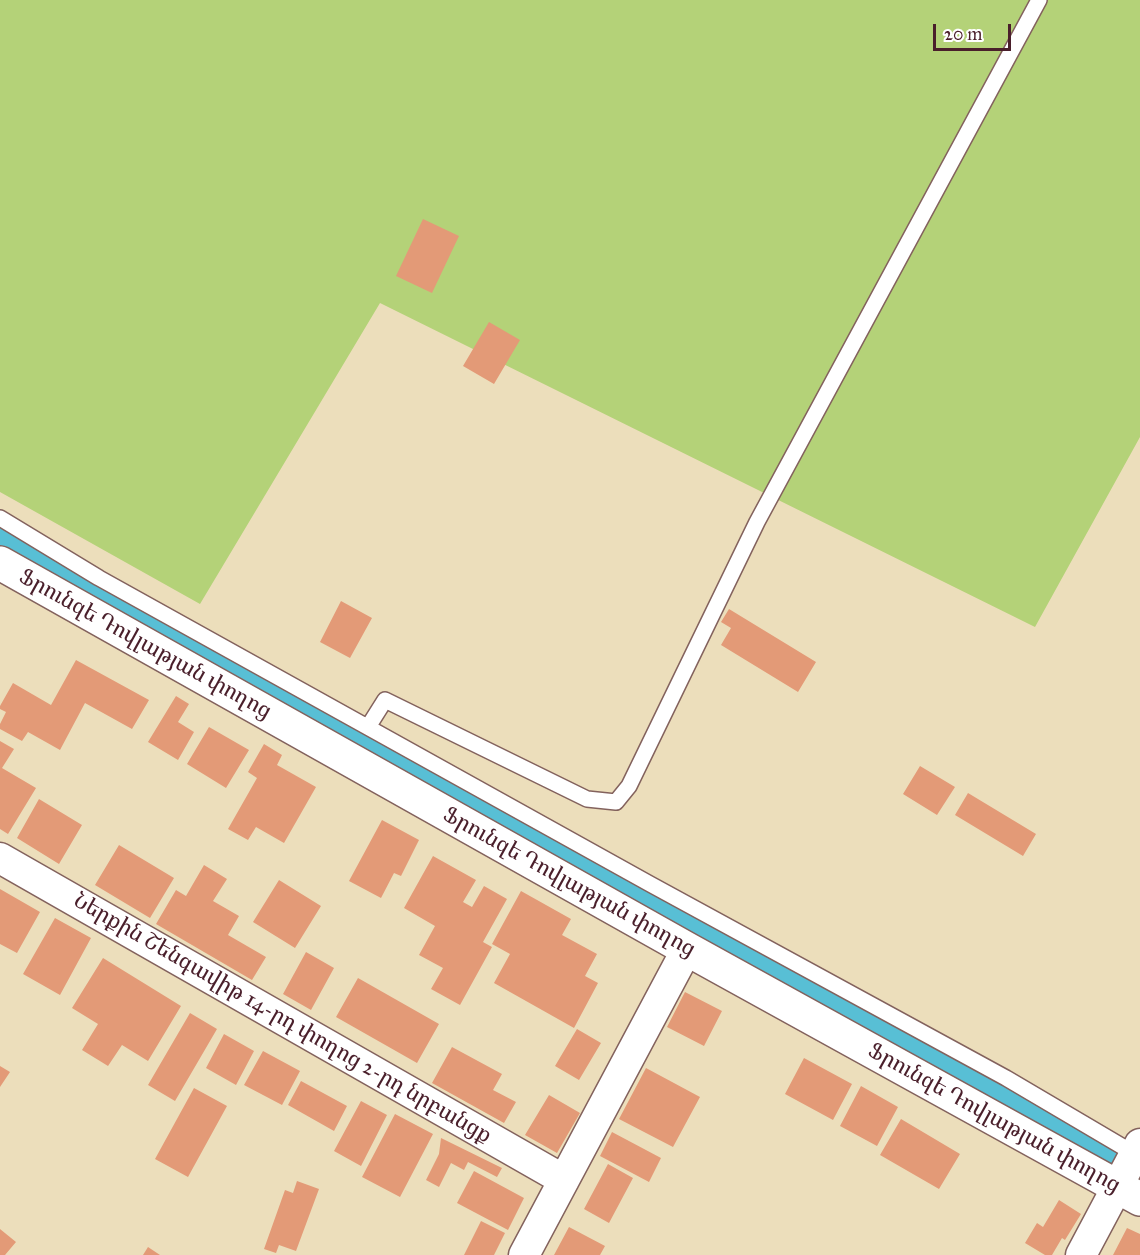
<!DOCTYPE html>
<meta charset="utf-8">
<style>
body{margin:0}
#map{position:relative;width:1140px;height:1255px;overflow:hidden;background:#ecdebb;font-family:"IM FELL Great Primer",serif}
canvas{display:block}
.scale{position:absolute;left:933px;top:24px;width:78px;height:27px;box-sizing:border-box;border:3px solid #4a1f2b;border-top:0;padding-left:8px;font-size:18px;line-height:21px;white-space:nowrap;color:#4a1f2b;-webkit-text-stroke:4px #fff;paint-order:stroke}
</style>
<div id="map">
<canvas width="1140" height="1255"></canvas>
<div class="scale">20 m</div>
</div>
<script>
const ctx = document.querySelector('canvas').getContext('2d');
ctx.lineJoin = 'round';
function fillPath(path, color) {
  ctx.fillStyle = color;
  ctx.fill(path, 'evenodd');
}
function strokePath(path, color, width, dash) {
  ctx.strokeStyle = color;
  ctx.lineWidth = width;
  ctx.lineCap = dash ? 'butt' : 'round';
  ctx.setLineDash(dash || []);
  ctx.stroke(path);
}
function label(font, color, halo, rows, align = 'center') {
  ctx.font = font + ' "IM FELL Great Primer","Noto Serif Armenian",serif';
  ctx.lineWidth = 4.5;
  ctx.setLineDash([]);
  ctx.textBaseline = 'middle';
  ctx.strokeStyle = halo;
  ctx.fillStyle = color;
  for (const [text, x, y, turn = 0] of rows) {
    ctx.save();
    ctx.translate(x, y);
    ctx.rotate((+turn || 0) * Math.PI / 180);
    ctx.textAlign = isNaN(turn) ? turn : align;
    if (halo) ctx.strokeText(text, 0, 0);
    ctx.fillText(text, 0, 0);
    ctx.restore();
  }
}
fillPath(new Path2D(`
 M0,0h1140v437l-105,190 -655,-324 -180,301 -200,-112z`), '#b4d278');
strokePath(new Path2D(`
 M0,539l1113,622`), '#58bfd5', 27);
fillPath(new Path2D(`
 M423,219l36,17 -27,57 -36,-17z
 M489,322l31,18 -26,44 -31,-18z
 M341,601l31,17 -22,40 -30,-16z
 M729,609l87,53 -18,30 -77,-47 10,-17 -10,-6z
 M76,660l73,40 -17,29 -47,-26 -25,47 -32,-18 -6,9 -22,-12v-5l6,-12 -6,-3v-3l13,-23 38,22z
 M176,696l13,8 -11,18 16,10 -16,28 -30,-18z
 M209,727l40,23 -23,38 -39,-24z
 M0,741l14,8 -12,19 34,20 -28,46 -8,-5z
 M264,744l18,11 -5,10 39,22 -32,56 -28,-16 -8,13 -20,-11 29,-51 -9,-6z
 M920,766l35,21 -18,28 -34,-21z
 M968,793l68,41 -13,22 -68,-41z
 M39,799l43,26 -23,39 -42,-26z
 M382,820l37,20 -18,36 -7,-3 -13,25 -32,-17z
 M119,845l55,33 -24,40 -55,-33z
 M433,856l43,24 -13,22 9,5 12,-21 23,13 -24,43 9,5 -32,58 -29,-16 12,-21 -24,-13 16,-29 -31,-18z
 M204,865l23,14 -14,22 26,15 -11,19 38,22 -14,23 -96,-56 20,-34 10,6z
 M279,880l42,26 -26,42 -42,-26z
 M0,889l40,23 -23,41 -17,-9z
 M521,891l50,28 -9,16 35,19 -12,22 13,7 -24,45 -80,-45 16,-29 -18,-10z
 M55,918l36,20 -31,57 -37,-21z
 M306,952l28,16 -23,42 -28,-16z
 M103,958l78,48 -33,55 -26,-16 -14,21 -26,-16 16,-26 -26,-16z
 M358,978l81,46 -22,39 -81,-46z
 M685,992l37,19 -18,35 -37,-19z
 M190,1013l27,16 -42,72 -27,-16z
 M577,1029l24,14 -22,37 -24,-14z
 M224,1034l30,17 -18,34 -30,-17z
 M452,1047l50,27 -9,16 23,12 -12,21 -72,-40z
 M263,1051l37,20 -18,34 -38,-20z
 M804,1058l48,26 -19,36 -48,-26z
 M0,1066l10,6 -10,15z
 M646,1068l54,29 -27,50 -54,-28z
 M301,1081l46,25 -13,25 -46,-26z
 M861,1086l37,21 -21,39 -37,-20z
 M194,1088l33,18 -39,71 -33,-18z
 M549,1095l31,18 -23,40 -32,-18z
 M361,1101l26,14 -26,51 -27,-15z
 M395,1114l38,20 -33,63 -38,-20z
 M901,1119l59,35 -21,35 -59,-34z
 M612,1132l49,26 -12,24 -49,-26z
 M441,1138l61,30 -5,9 -29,-15 -4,8 -13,-7 -12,24 -13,-7 13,-26z
 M608,1164l25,14 -24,45 -25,-14z
 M474,1171l50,27 -16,32 -51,-27z
 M297,1181l22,8 -23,62 -17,-6 -3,8 -12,-4 21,-59 8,3z
 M1059,1200l22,14 -16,26 -3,-2 -10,17h-7l-20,-12 12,-20 6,4z
 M481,1221l24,12 -11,22h-30z
 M569,1227l36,19 -5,9h-46z
 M1127,1228l13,6v21h-27z
 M0,1229l16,13 -11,13h-5z
 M148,1247l12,8h-17z`), '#e39a77');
const service = new Path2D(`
 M0,518l99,60 551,306 356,194 129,76
 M368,727l17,-27 202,99 29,3 13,-16 128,-264 282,-522`);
const minor = new Path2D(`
 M0,858l564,322
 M524,1255l163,-306
 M1081,1255l59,-111`);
const tertiary = new Path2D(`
 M0,563l687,386 453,250`);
strokePath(service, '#83625d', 18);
strokePath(minor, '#83625d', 33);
strokePath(tertiary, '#83625d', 36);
strokePath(service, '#fff', 15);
strokePath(minor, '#fff', 30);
strokePath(tertiary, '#fff', 33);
label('22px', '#4a1f2b', '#fff', [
 ["Ֆրունզե Դովլաթյան փողոց",145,645,29],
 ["Ֆրունզե Դովլաթյան փողոց",569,883,29],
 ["Ներքին Շենգավիթ 14-րդ փողոց 2-րդ նրբանցք",282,1019,30],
 ["Ֆրունզե Դովլաթյան փողոց",994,1119,29]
]);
</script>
